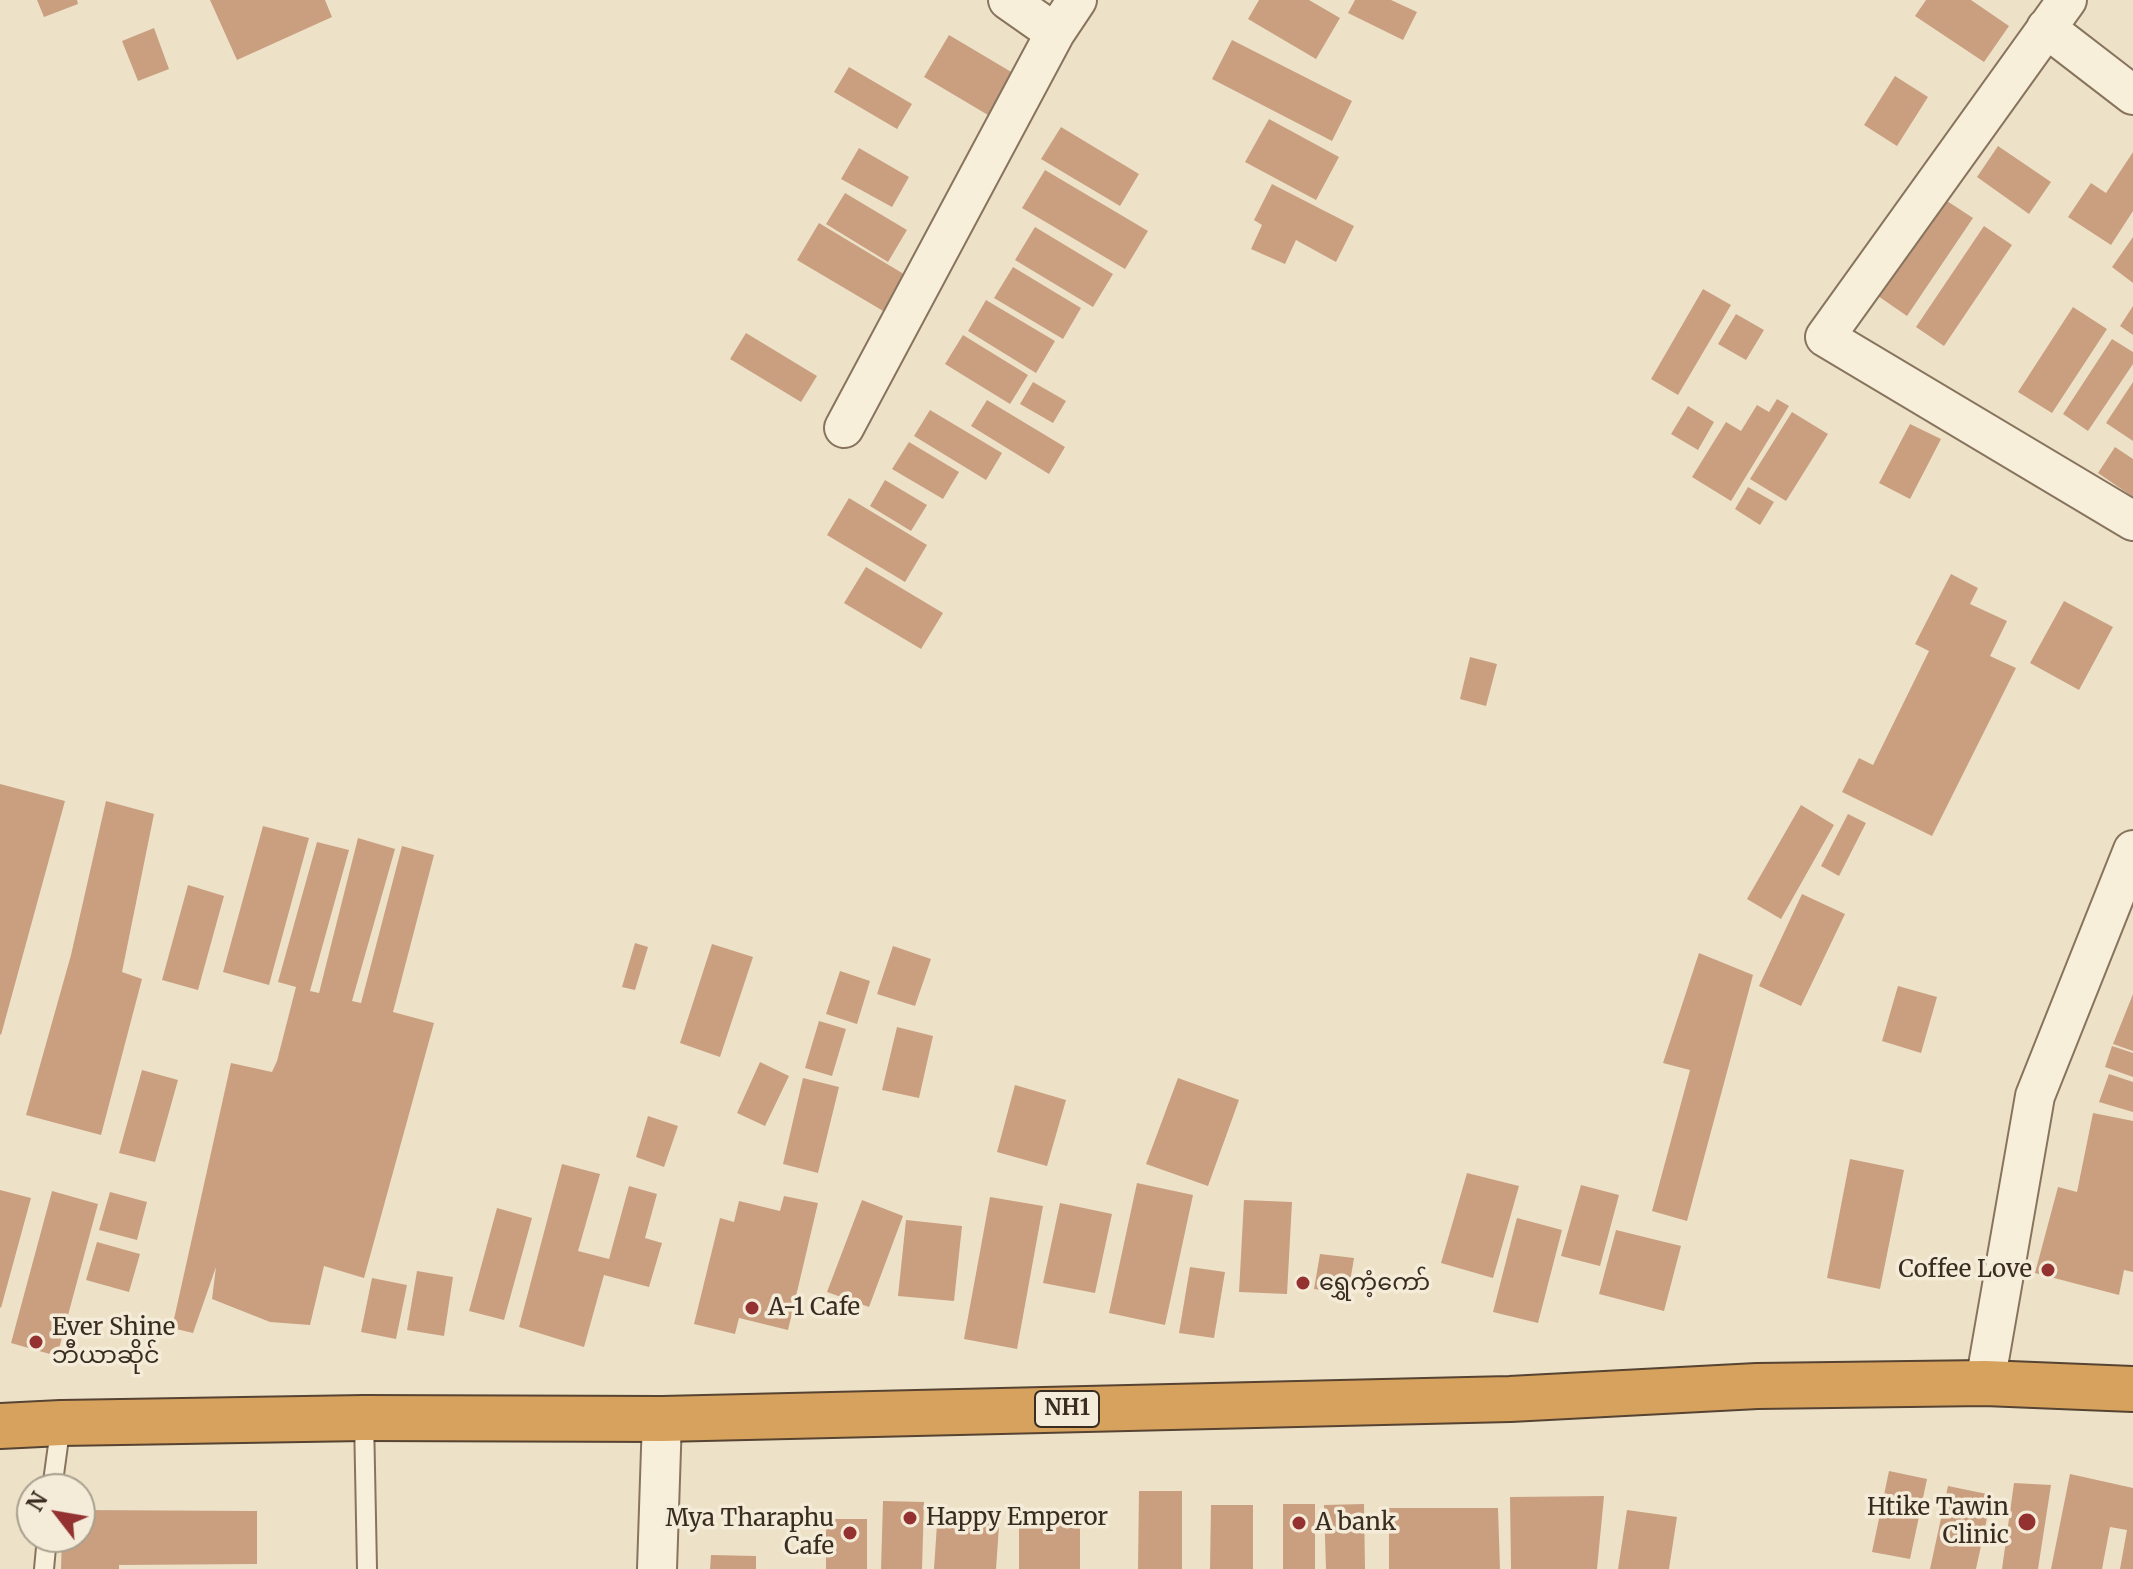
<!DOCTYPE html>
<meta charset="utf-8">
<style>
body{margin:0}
#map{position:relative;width:2133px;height:1569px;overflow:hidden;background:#ede2c8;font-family:Merriweather,serif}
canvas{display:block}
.north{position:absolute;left:16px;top:1473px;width:80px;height:80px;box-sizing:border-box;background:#f4ecd8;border:2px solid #a9a08f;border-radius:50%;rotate:301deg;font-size:22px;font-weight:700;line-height:32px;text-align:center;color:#392d21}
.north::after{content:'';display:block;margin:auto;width:28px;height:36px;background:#943131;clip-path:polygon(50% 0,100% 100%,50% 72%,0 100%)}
</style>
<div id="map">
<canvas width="2133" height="1569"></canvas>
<div class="north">N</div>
</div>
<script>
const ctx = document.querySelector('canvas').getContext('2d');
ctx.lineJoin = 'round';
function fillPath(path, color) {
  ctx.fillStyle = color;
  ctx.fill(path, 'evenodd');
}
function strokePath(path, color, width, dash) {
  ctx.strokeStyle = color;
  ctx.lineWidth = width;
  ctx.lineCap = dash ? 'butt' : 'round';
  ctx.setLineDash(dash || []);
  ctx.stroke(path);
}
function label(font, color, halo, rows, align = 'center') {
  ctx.font = font + ' Merriweather,"Noto Sans Myanmar",serif';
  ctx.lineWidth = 7;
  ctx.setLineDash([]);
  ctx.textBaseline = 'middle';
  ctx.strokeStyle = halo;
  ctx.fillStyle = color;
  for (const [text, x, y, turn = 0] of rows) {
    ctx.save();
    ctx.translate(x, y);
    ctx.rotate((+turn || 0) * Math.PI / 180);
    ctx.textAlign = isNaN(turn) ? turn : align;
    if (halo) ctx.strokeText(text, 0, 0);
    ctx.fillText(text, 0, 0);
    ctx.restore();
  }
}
fillPath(new Path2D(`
 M37,0h40l1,4 -34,13z
 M210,0h115l7,17 -95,43z
 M1259,0h50l31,18 -24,41 -68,-40z
 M1355,0h36l26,12 -14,28 -55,-27z
 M1926,0h45l38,26 -25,36 -69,-46z
 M154,28l15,41 -31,12 -16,-40z
 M949,35l64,38 -25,42 -64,-38z
 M1232,40l120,61 -20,40 -120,-62z
 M849,67l63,37 -15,25 -63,-37z
 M1895,76l33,21 -31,49 -33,-21z
 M1269,119l70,38 -23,43 -71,-38z
 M1061,127l78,47 -19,32 -79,-47z
 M1998,146l53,36 -22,32 -52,-37z
 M859,148l50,29 -17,30 -51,-28z
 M2133,152v59l-22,34 -43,-28 23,-34 15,10z
 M1045,170l103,61 -23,38 -103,-61z
 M1272,184l82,42 -18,36 -40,-22 -11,24 -34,-15 11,-24 -8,-5z
 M845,193l62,37 -19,32 -62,-38z
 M1944,199l29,19 -66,98 -29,-20z
 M819,223l98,59 -22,36 -98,-58z
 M1984,226l28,19 -68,101 -28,-19z
 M1035,227l78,47 -20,33 -78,-47z
 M2133,237v46l-21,-16z
 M1013,267l68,41 -18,31 -69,-41z
 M1703,289l28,16 -53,90 -27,-16z
 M986,300l69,41 -19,32 -68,-42z
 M2133,306v29l-13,-9z
 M2073,307l34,22 -55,84 -34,-21z
 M1736,314l28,16 -18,30 -28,-16z
 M746,333l71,43 -16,26 -71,-43z
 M963,335l65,40 -18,29 -65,-40z
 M2112,339l21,13v12l-45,67 -25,-17z
 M1033,382l33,19 -13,22 -33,-19z
 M2133,382v59l-27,-18z
 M1777,399l12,7 -58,95 -39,-24 34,-55 15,9 16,-26 12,7z
 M987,400l78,47 -16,27 -78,-48z
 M1688,406l26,16 -16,28 -27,-16z
 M930,410l72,43 -16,27 -72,-44z
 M1792,412l36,22 -42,67 -36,-22z
 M1910,424l31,15 -31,60 -31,-16z
 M909,442l50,30 -16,27 -51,-30z
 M2115,447l18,12v38l-35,-24z
 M885,480l42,25 -16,26 -41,-25z
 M1748,487l26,15 -14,23 -25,-16z
 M849,498l78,47 -22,37 -78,-47z
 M866,567l77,46 -22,36 -77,-46z
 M1951,574l27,14 -8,16 37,17 -17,35 26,12 -84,168 -90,-44 17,-34 14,7 56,-114 -14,-7z
 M2064,601l49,26 -34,63 -49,-27z
 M1470,657l27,7 -11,42 -26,-7z
 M0,784l65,17 -64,234 -1,-1z
 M106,801l48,13 -32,158 20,7 -41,156 -75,-20 45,-160z
 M1801,805l33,20 -53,94 -34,-20z
 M1848,814l18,9 -27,53 -18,-10z
 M263,826l46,12 -40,147 -46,-13z
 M358,838l37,11 -43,152 9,2 41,-157 32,9 -41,157 41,11 -70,255 -40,-12 -14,59 -40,-3 -58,-23 4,-32 -23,66 -21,-5 59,-265 41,9 5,-11 19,-74 -18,-5 39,-140 32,8 -39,141 9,2z
 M188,885l36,11 -26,94 -36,-10z
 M1802,894l43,20 -44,92 -42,-20z
 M635,943l13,4 -13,43 -13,-3z
 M712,944l41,13 -33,100 -40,-14z
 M893,946l38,13 -16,47 -38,-12z
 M1699,953l54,22 -66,246 -35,-10 38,-141 -27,-7z
 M840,971l30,10 -13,43 -31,-10z
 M1898,986l39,11 -16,56 -39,-12z
 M2133,994v57l-20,-7z
 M819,1021l27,8 -14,47 -27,-8z
 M897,1027l36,9 -14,62 -37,-8z
 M2112,1046l21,7v24l-28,-10z
 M760,1062l29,14 -24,50 -28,-13z
 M142,1070l36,10 -23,82 -36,-9z
 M2109,1074l24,8v30l-34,-10z
 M803,1078l36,9 -21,86 -35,-9z
 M1178,1078l61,22 -31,86 -62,-22z
 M1015,1085l51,15 -19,66 -50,-14z
 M2093,1113l40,8v151l-9,-2 -5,25 -84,-22 23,-86 19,5z
 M648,1116l30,10 -14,41 -28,-10z
 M1850,1159l54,11 -24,119 -53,-11z
 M562,1164l38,10 -22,77 31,8 20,-73 28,8 -12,44 17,5 -13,44 -45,-12 -20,72 -65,-20z
 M1467,1173l52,13 -26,92 -52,-15z
 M1137,1183l56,12 -28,130 -56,-12z
 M1581,1185l38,10 -19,71 -39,-10z
 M0,1190l31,8 -30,110 -1,-1z
 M52,1191l46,13 -41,152 -46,-13z
 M110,1192l37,10 -10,38 -38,-10z
 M784,1196l34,7 -30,127 -49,-12 -4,16 -41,-10 26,-106 14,4 5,-21 41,10z
 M990,1197l53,9 -26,143 -53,-10z
 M862,1200l41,16 -34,91 -42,-15z
 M1244,1200l48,2 -5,92 -48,-2z
 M1060,1203l52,11 -17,79 -52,-10z
 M497,1208l35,10 -28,102 -35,-9z
 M1517,1218l45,12 -24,93 -45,-11z
 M906,1220l56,6 -8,75 -56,-5z
 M1616,1230l65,16 -17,65 -65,-17z
 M97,1242l43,12 -11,38 -43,-12z
 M1320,1254l34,4 -6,36 -34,-5z
 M1190,1267l35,5 -11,66 -35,-5z
 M417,1271l36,6 -9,59 -37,-6z
 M372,1278l35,7 -11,54 -35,-7z
 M1889,1471l38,8 -17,80 -38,-7z
 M2070,1474l63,14v81h-13l7,-39 -17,-3 -8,42h-51z
 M2014,1483l37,2 -13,84h-36z
 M1948,1486l44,9 -16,74h-46z
 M1139,1491h43v78h-44z
 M1604,1496l-7,73h-86l-1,-72z
 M883,1501l41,1 -2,67h-41z
 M1283,1504h32v65h-32z
 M1364,1504l1,65h-39l-2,-64z
 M1211,1505h42v64h-43z
 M1389,1508h109l2,61h-111z
 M938,1509l62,3 -4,57h-62z
 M80,1510l177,1v53l-138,1v4h-58l1,-32h18z
 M1627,1510l50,7 -8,52h-51z
 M1019,1515h61v54h-61z
 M826,1519h41v50h-41z
 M711,1555l45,1v13h-46z`), '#c99f80');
const lane = new Path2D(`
 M364,1418l3,151
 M52,1489l9,-66
 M44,1569l3,-32`);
const street = new Path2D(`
 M1008,0l47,33
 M2067,0l-242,337 308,184
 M2046,28l87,67
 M844,428l211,-395 22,-33
 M1985,1383l50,-287 98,-246
 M657,1569l5,-150`);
const highway = new Path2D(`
 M0,1426l61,-3 303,-5 298,1 848,-20 247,-13 228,-3 148,6`);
strokePath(lane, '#88745e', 22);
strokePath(street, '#88745e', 42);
strokePath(highway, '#564332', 48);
strokePath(lane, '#f8efdb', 18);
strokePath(street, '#f8efdb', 38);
strokePath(highway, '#d7a25e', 44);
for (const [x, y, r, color] of [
 [2048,1270,8,"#943131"],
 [1303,1283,8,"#943131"],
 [752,1308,8,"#943131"],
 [36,1342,8,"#943131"],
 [910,1518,8,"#943131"],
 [2027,1522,10,"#943131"],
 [1299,1523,8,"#943131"],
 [850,1533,8,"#943131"]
]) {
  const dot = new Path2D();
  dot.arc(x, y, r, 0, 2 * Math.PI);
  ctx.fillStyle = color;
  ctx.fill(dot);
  strokePath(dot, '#f4ecd8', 3);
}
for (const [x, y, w] of [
 [1067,1409,64]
]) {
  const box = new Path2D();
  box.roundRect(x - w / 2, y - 18, w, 36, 6);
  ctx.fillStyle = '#f4ecd8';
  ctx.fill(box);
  strokePath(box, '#392d21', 2);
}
label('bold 22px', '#392d21', null, [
 ["NH1",1067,1409]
]);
label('24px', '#392d21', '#f4ecd8', [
 ["Coffee Love",2032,1270,"right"],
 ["ရွှေကံ့ကော်",1319,1283],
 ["A-1 Cafe",768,1308],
 ["Ever Shine",52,1328],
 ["ဘီယာဆိုင်",52,1356],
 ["Htike Tawin",2009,1508,"right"],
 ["Clinic",2009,1536,"right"],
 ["Happy Emperor",926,1518],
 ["Mya Tharaphu",834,1519,"right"],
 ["Cafe",834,1547,"right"],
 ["A bank",1315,1523]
], 'left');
</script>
